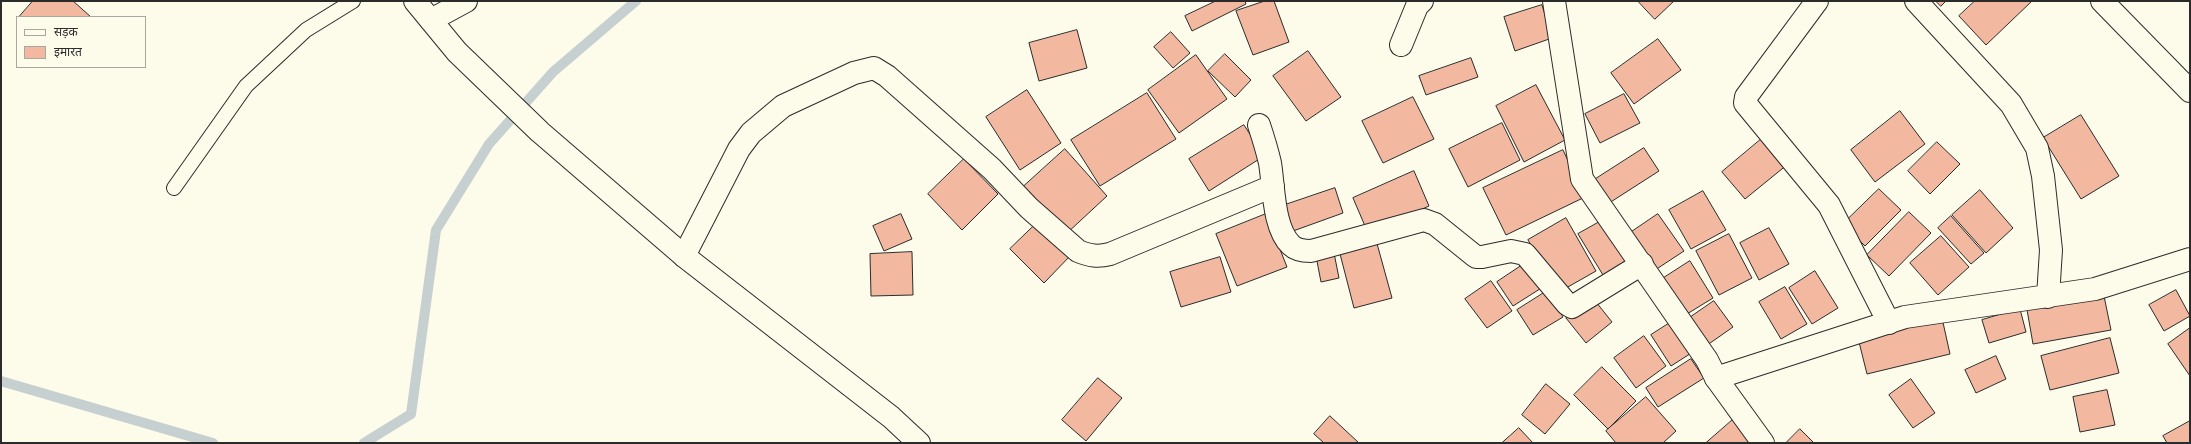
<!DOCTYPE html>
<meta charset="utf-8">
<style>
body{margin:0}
#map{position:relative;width:2191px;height:444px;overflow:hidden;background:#fdfbea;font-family:"DM Sans","Noto Sans Devanagari",sans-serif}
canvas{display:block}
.frame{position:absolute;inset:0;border:2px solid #2b2b2b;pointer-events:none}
.legend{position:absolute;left:16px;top:16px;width:130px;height:52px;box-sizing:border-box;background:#fdfbea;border:1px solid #a9a89e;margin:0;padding:5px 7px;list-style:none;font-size:12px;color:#2b2b2b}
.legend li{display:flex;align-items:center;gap:8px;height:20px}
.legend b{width:20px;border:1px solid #a9a89e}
</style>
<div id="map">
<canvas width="2191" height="444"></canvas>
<div class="frame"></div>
<ul class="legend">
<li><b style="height:5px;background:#fdfbea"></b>सड़क</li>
<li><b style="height:11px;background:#f2b8a0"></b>इमारत</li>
</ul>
</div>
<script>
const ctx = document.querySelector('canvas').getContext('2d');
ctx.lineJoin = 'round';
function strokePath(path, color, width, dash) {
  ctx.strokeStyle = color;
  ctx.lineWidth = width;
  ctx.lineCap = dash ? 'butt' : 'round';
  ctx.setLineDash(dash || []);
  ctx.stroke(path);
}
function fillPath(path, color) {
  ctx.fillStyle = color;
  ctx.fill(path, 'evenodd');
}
strokePath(new Path2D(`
 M1,381l212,62
 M364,443l47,-29 25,-184 53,-86 64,-72 83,-71`), '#c7d0d0', 10);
const building = new Path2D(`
 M33,1h40l18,16h-72z
 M1216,1h29l1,3 -54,27 -7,-15z
 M1265,1h9l15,41 -36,13 -17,-44z
 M1638,1h36l-19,18z
 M1936,1h10l-5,5z
 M1975,1h57l-46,44 -27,-29z
 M1542,5l10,33 -37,13 -11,-34z
 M1077,30l10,38 -48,13 -10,-38z
 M1171,32l19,21 -17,15 -19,-21z
 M1658,39l23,31 -47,34 -23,-31z
 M1308,51l33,46 -35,24 -33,-45z
 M1225,54l26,26 -16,17 -27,-26z
 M1196,55l31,44 -48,34 -31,-43z
 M1471,58l7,19 -52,18 -7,-19z
 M1536,85l29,55 -41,22 -28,-56z
 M1027,90l34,53 -41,27 -34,-53z
 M1147,93l29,46 -76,47 -29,-46z
 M1624,94l16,29 -40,20 -15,-29z
 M1413,97l21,42 -51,24 -21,-42z
 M1900,111l25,33 -50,38 -24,-32z
 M2081,115l38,61 -38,23 -38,-61z
 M1502,123l18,37 -52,27 -19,-38z
 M1244,125l20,31 -55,35 -20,-32z
 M1765,136l23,28 -43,35 -23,-27z
 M1937,142l23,22 -30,30 -22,-23z
 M1644,148l15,23 -53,34 -15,-23z
 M1065,149l42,47 -41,38 -43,-47z
 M1563,150l22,47 -79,38 -23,-47z
 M964,159l34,35 -36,36 -34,-36z
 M1414,171l15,35 -61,27 -15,-35z
 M1335,188l8,25 -50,18 -8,-26z
 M1879,189l22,21 -36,36 -22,-22z
 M1980,190l33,38 -27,25 -34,-38z
 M1703,191l23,39 -35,19 -22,-39z
 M1909,212l22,21 -42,43 -22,-21z
 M901,214l11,25 -28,12 -11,-25z
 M1266,214l21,53 -50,19 -21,-52z
 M1658,214l26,37 -32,21 -25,-37z
 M1951,216l33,37 -13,11 -33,-36z
 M1566,218l30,53 -37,21 -31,-52z
 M1603,220l24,42 -24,13 -25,-41z
 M1039,221l33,33 -28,29 -34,-34z
 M1769,228l20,36 -30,16 -19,-37z
 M1729,234l23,44 -33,17 -23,-44z
 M1941,236l28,31 -31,28 -28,-32z
 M1376,240l16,58 -38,10 -15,-58z
 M912,252l1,43 -42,1 -1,-42z
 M1334,253l5,25 -18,4 -5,-26z
 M1220,257l11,35 -50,15 -11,-35z
 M1690,261l23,37 -31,19 -23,-36z
 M1527,262l16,25 -30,19 -16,-24z
 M1815,271l23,37 -26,16 -23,-36z
 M1491,281l21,30 -25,17 -22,-29z
 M1785,287l22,37 -26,15 -22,-37z
 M2176,290l14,26 -26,15 -15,-26z
 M1547,291l16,26 -30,18 -16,-25z
 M2103,291l8,39 -78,14 -7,-40z
 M1592,297l20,25 -26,21 -20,-25z
 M1714,301l19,26 -30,21 -18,-27z
 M2020,309l6,23 -37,11 -7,-23z
 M1942,318l8,36 -83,20 -9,-36z
 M1676,319l20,31 -25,16 -20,-31z
 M2190,328v48l-22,-32z
 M1644,336l22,30 -30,22 -22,-30z
 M2110,338l9,35 -69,17 -9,-34z
 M1996,356l10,23 -30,14 -11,-23z
 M1691,359l13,19 -46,29 -12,-19z
 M1602,367l34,34 -28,28 -34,-34z
 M1098,378l24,20 -36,43 -24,-21z
 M1911,379l24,34 -22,15 -24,-33z
 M1546,384l24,20 -25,30 -23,-19z
 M2107,390l8,35 -35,7 -7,-35z
 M1646,397l30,34 -13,12h-47l-10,-12z
 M1330,416l29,27h-35l-10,-9z
 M1736,417l22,26h-52z
 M2190,421v22h-23l-4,-7z
 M1519,428l14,15h-31z
 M1800,429l14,14h-28z`);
fillPath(building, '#f2b8a0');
strokePath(building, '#2b2b2b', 1);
const service = new Path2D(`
 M174,188l72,-102 60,-56 47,-29`);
const minor = new Path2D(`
 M1817,1l-71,96 -1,6 84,102 60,118
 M1916,1l95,103 26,44 6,28 8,74 -3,47
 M2102,1l88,90
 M431,20l35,-19
 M1401,45l16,-39 5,-5
 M1259,125c4,12 8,25 11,38 4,24 3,65 21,82 5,5 13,6 20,6l113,-31 11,4 41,33h6l29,-6 14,3 42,50 5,3 70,-43
 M684,256l55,-107 12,-16 32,-27 71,-33 20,-5 13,8 105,93 37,39 49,43c12,5 20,6 32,3l163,-68
 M1716,378l189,-61 190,-28 95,-30`);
const tertiary = new Path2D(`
 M415,1l42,51 83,80 144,124 207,161 28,26
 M1554,1l28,178 125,181 9,18 47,65`);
strokePath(service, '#2b2b2b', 16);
strokePath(minor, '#2b2b2b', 24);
strokePath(tertiary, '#2b2b2b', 24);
strokePath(service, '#fdfbea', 14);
strokePath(minor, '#fdfbea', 22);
strokePath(tertiary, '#fdfbea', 22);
</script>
